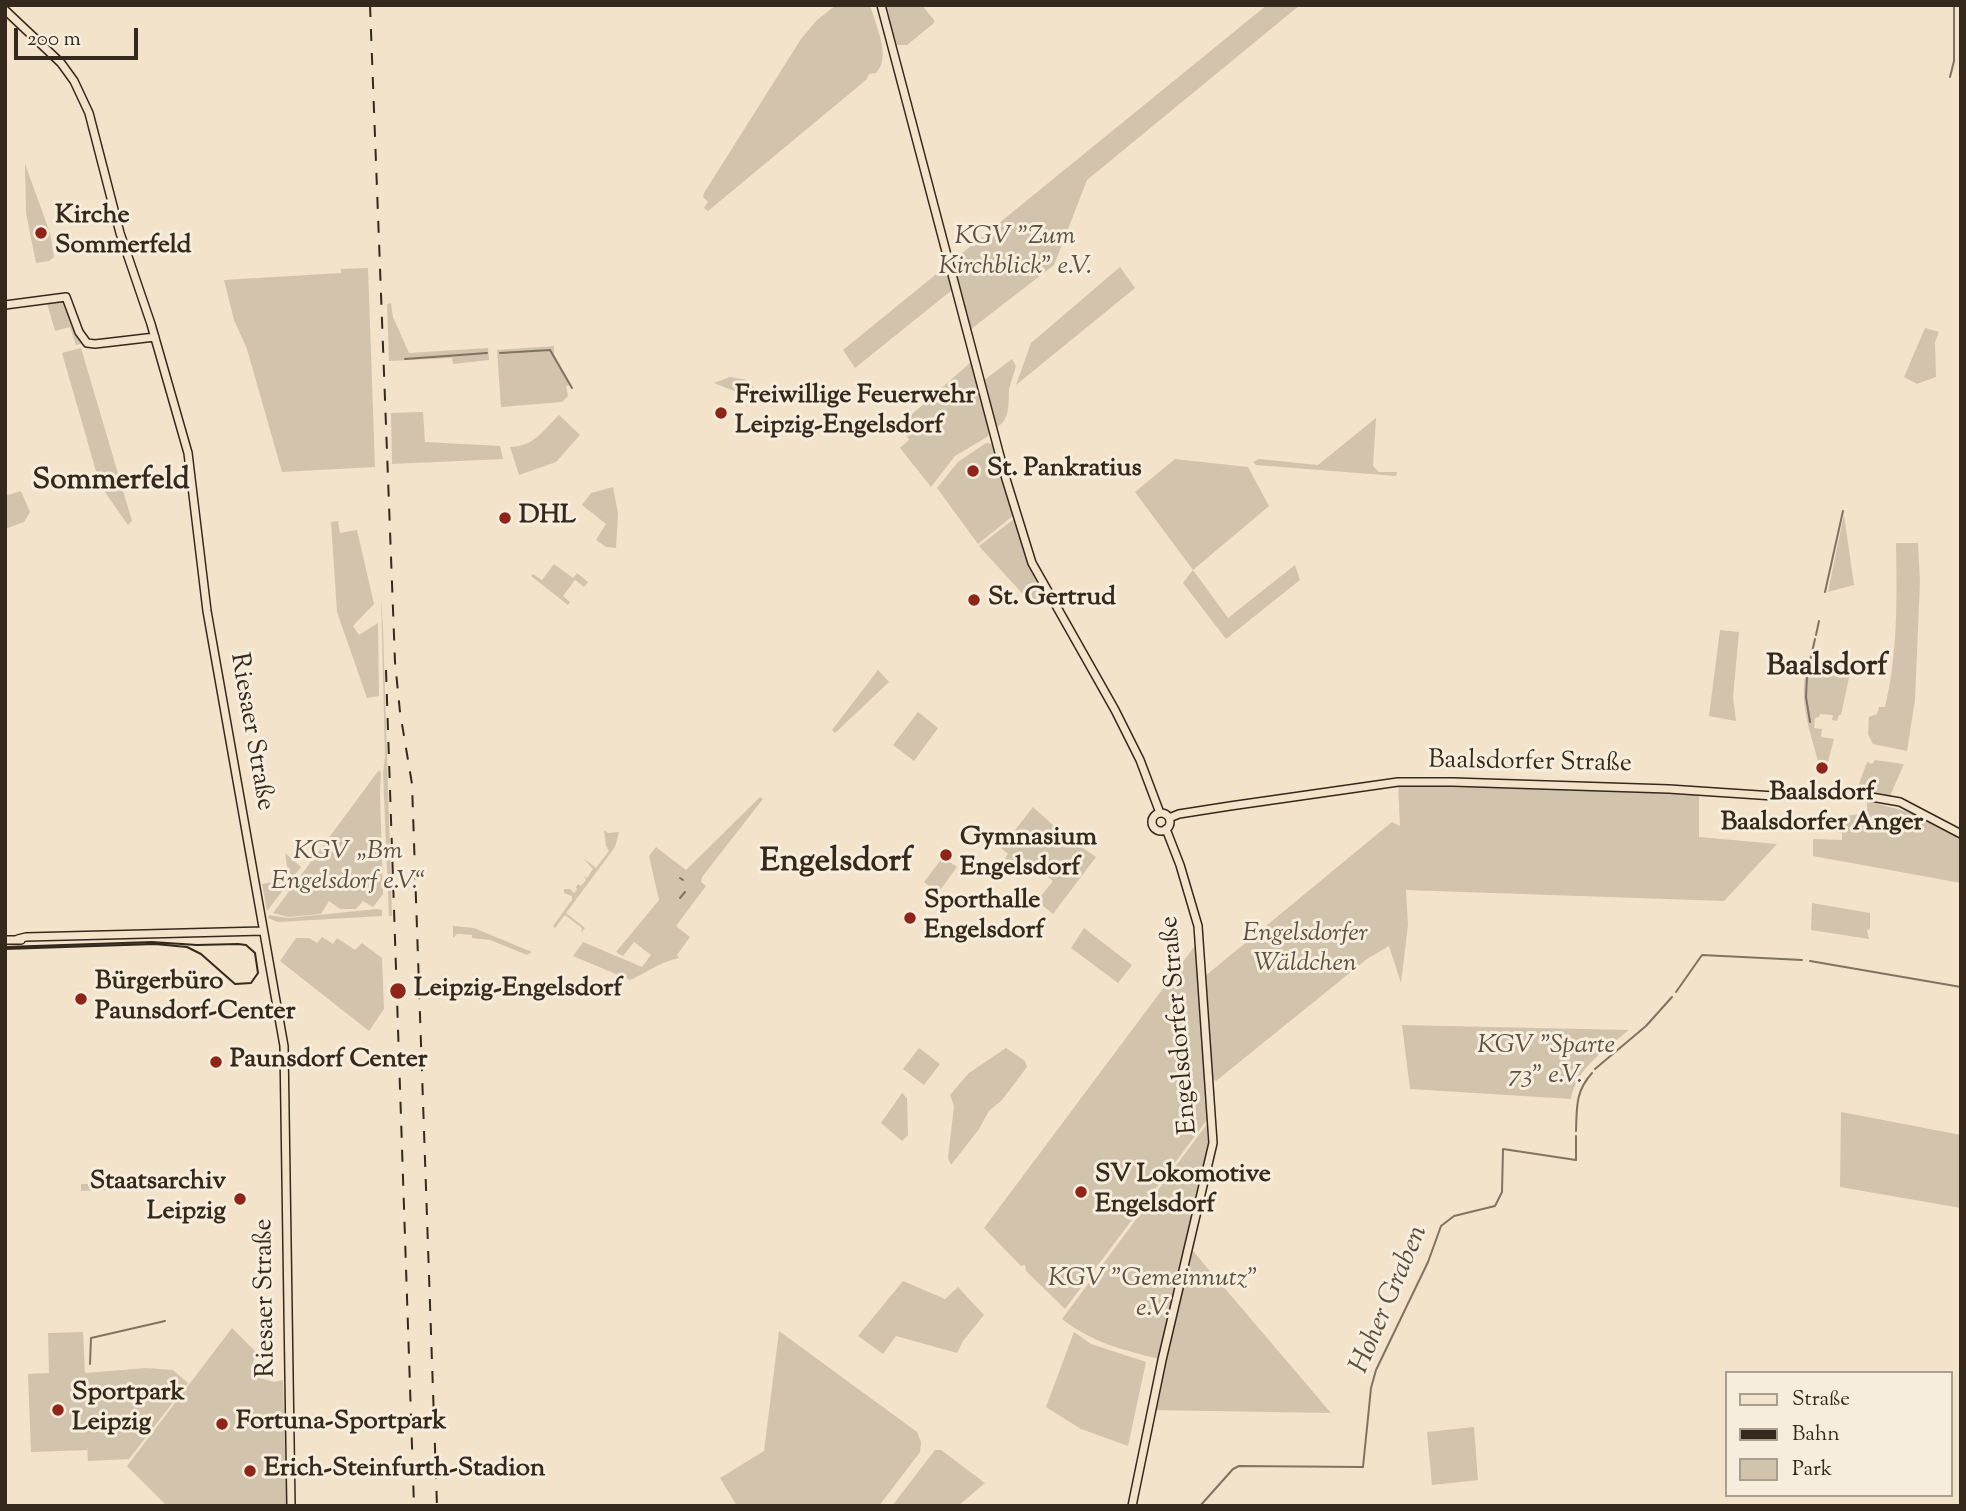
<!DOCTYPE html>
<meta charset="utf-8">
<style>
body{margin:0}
#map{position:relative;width:1966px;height:1511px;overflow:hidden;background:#f2e3ca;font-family:"Sorts Mill Goudy",serif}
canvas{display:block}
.frame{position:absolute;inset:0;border:7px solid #35291d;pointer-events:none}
.legend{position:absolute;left:1725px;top:1371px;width:228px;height:126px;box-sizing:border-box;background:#f7eddd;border:2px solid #a99f90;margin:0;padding:9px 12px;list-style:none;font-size:21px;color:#35291d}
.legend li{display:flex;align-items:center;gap:14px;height:35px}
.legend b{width:35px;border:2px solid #a99f90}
.scale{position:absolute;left:14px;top:28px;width:124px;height:32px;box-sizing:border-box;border:4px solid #35291d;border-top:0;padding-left:9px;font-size:21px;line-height:24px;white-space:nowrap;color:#35291d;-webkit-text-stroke:5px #f7eddd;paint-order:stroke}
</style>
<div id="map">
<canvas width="1966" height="1511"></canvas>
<div class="frame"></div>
<ul class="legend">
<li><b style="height:9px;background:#f2e3ca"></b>Straße</li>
<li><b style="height:9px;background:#35291d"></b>Bahn</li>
<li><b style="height:19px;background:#d2c3ad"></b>Park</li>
</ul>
<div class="scale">200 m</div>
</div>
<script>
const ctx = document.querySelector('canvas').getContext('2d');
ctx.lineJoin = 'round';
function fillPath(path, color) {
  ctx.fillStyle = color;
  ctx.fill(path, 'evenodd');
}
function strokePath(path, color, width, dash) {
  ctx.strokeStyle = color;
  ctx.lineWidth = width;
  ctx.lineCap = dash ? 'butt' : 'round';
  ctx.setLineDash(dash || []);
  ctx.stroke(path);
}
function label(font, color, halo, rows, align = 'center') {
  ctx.font = font + ' "Sorts Mill Goudy",serif';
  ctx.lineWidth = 6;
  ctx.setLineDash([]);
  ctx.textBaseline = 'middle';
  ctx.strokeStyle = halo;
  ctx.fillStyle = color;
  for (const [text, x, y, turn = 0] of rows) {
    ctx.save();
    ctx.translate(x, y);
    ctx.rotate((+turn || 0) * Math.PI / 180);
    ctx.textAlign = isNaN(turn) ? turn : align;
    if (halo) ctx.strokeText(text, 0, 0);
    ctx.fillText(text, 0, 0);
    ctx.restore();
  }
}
fillPath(new Path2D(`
 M836,5h34c5,19 22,52 6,68l-7,1 -2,5 -7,6 -152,126 -4,-3 4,-6 -5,-5 1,-4 97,-154 16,-19z
 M884,5h38l12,15v3l-27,22h-9l-5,-3z
 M1267,5h33l-213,175 -33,85 -84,65 -13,-44 -102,82 -12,-18z
 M25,164l25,69 4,24 -5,4 -13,2 -10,-50z
 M1120,267l15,21 -119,97 15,-42z
 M368,268l7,199 -93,5 -35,-123 -13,-29 -10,-40 117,-7v-4z
 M63,300l5,6 13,38 -5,1 -6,-18 -15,4 -8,-28z
 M391,303l2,14 16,36 79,-5 1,12 -36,4 -1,-6 -63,3 -2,-57z
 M1925,328l14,4 -4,10 1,35 -19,7 -13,-7z
 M554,346v8l17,31 -5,1 2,10 -6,6 -61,5 -4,-57z
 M81,348l51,173 -4,4 -28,-40 -38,-132z
 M1012,359l4,7c-2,8 -5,15 -7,23 -1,14 2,30 -12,38l-14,-46z
 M972,361l19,70 -4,6 -32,19 -24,31 -31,-39 9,-8 -8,-16z
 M730,377l17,3 21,22 -3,1 -51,-20z
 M423,412l2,30 75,4 3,13 -111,5 -1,-51z
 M559,415l21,20 -24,27 -37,13 -9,-28c23,0 34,-17 49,-32z
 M1376,418l-3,48 6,6h18l-1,4 -140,-11 -3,-3 6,-3 59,6z
 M986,443l8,1 20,71 -36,29 -41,-56 21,-26z
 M1175,459l73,8 21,39 -76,64 35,48 67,-53 5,15 -74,59 -43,-56 10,-13 -58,-78z
 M613,487l5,26 -2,35 -10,-1 -10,-7 10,-16 -24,-19 9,-12z
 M21,491l9,21 -6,10 -19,7v-33z
 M1844,515l10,70 -26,7 15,-73z
 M1014,519l13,38 17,34 -13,12 -52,-57z
 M338,521l2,12 17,-3 17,74 -21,22 6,9 19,-12 1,73 -12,2 -30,-86 -6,-90z
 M1896,543h22l2,38 -5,119 -8,51 -34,-7 -5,-10 1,-17 8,-3 2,-7h6c13,-53 12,-109 11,-164z
 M554,564l19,14 4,-5 11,9 -4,5 -9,-7 -12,16 7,6 -2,3 -37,-29 2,-2 9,6z
 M381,596l2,31 9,289h-3l-6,-143 2,-16z
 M1720,630l19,2 -6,65 3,24 -27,-5z
 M878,670l11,12 -54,51 -3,-3z
 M1825,671l2,3 11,1 1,-3 11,1 -9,42h-2l-2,6 -5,-1 1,-5 -13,-1 -1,3 -4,1 -1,10 8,1 -1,8 13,2 -8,30 -5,3c-7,-29 -23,-68 -15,-99z
 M918,712l20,16 -24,33 -21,-16z
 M1875,760l29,4 -14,32 -34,-4 11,-30 5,2z
 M379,770l2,3 -1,21 3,100 -10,13 -10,-6 -7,8h-16l-11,-8 -8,13 -33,3 -15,-4z
 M1398,783l301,11v43l78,7 -53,57 -318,-11 2,35 -7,58 -12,-37 -22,13 -151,122 -4,-3 -8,-101 188,-155 8,4z
 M760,797l3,2 -61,78 -1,5 5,4 -30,40 14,11 -13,18 2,3c-19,4 -31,14 -49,22l-57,-24 10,-14 59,25 9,-12 -17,-13 -11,14 -7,-4 43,-52 -10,-44 7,-9 30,23z
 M1867,801l57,15 37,22v45l-148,-27v-17l29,1v-7l-11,-2v-13l36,-5z
 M1033,807l30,27 33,23 -43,57 -16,-13 16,-20 -33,-26 -7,9 -8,-6 3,-4 -7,-6z
 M604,830l4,3 11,-1 -4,15 -49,66 19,15 -4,5 1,-5 -17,-13 -10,13 -2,-2 19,-26v-4l-8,-3v-4h6l4,4 3,-3 -1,-3 2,-3 3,2 5,-6 -2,-4 3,2 6,-9 -10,-11 13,10 13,-17 -3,-5z
 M285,853l16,14 -34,44 -5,-27 27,-5z
 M943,857l14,10 -19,26 -14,-11z
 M1812,903l58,10v16l-3,1 2,9 -58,-9z
 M377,909l5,1v6l-104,6 -10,-4 1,-3 19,3z
 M453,926l21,2 58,24 -5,3 -37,-15 -18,-2v-3l-15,-1 -4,4z
 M1084,928l48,37 -14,18 -47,-35z
 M322,937l11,7 4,-6 18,12 7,-7 20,15 2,51 -15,22 -89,-70 16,-23h13l8,5z
 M1197,943l10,177 -142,189 -39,-38 -1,-6 -4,1 -37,-38z
 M1402,1025l227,5c-23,19 -53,38 -58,69l-161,-10z
 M919,1048l21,16 -16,21 -21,-16z
 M1006,1048l19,13 2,6 -25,33 -13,11 -10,18 -28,36 -3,-7 6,-52 -4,-11 19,-22z
 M902,1093l5,5 1,37 -6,6 -21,-18z
 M1841,1112l120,23v73l-121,-21z
 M1210,1120l1,20 -24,104 144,169 -178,-3 7,-51c-35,-8 -69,-17 -98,-40z
 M167,1182v6l-86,3v-7z
 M903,1281l42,18 13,-12 26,28 -21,26 -6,12 -61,-17 -13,18 -25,-18z
 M232,1328l26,26 -5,7 3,16 18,5 9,-2 4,126h-120l-40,-40z
 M779,1331l138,101 4,10 -1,10 -41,54h-142l-17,-28 44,-27z
 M83,1332l2,41 61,-5 27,2 15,13 -59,76 -41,2 -1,-16v5l-56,2 -3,-78 21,-1 -1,-40z
 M1074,1332l17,12 55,18 -18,84 -47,-17 -35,-22z
 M1474,1427l4,53 -46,5 -5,-53z
 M935,1450h6l44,33 -27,23h-66z`), '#d2c3ad');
strokePath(new Path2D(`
 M1950,77l4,-16v-56
 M500,353l50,-3 22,38
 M405,359l82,-6
 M1825,592l18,-81
 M1816,635l3,-14
 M1808,670l7,-31
 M1807,675l-1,22 4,25
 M680,878l3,2
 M680,898l5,-6
 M1810,961l151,26
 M1676,992l26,-37 100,5
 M1595,1069l51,-43 26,-29
 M1576,1131c1,-24 -1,-39 16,-58
 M90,1364l1,-26 74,-17
 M1200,1506l33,-37 6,-3 124,1 8,-79 5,-18 52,-108 13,-36 13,-10 41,-10 7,-14 1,-43 73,11v-24`), '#807361', 2);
const major = new Path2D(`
 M881,5l125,474 26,84 83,147 25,50 20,53
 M5,10l56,53 13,18 15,32 31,120 31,91 37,129 19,158 77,435 7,460
 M5,305l61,-8 13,35 8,11 8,1 60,-7
 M1152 822a9 9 0 1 1 18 0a9 9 0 1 1-18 0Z
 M1169,818l10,-4 51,-8 168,-24h55l216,7 105,7 63,-2 34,3 29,5 61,32
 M18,939l8,-2 237,-6
 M5,940h16
 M1132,1506l30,-146 51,-217 -15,-217 -18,-61 -14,-36`);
strokePath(major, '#35291d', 10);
strokePath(major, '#f2e3ca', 7);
strokePath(new Path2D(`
 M5,947l147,-5 45,3 41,-1 8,1 9,8 3,20 -7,10 -16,1 -34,-30 -14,-7 -32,-3 -150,5`), '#35291d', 2);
strokePath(new Path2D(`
 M370,5l25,657 5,50 12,72 25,722
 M386,670l28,836`), '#35291d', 2, [12, 12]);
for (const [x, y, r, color] of [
 [41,233,7,"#8f2418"],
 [721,413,7,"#8f2418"],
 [973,471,7,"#8f2418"],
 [505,518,7,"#8f2418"],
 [974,600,7,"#8f2418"],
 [1822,768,7,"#8f2418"],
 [946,855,7,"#8f2418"],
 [910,918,7,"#8f2418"],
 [398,991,9,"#8f2418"],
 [81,999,7,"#8f2418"],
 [216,1062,7,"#8f2418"],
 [1081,1192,7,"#8f2418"],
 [240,1199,7,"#8f2418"],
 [58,1410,7,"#8f2418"],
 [222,1424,7,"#8f2418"],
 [250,1471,7,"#8f2418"]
]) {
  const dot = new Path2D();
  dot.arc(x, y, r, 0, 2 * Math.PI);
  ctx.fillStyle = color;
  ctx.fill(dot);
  strokePath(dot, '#f7eddd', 2.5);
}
label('bold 26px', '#35291d', '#f7eddd', [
 ["Kirche",55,218],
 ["Sommerfeld",55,248],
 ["Freiwillige Feuerwehr",735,398],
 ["Leipzig-Engelsdorf",735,428],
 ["St. Pankratius",987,471],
 ["DHL",519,518],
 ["St. Gertrud",988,600],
 ["Baalsdorf",1822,795,"center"],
 ["Baalsdorfer Anger",1822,825,"center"],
 ["Gymnasium",960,840],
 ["Engelsdorf",960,870],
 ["Sporthalle",924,903],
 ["Engelsdorf",924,933],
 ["Bürgerbüro",95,984],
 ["Paunsdorf-Center",95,1014],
 ["Leipzig-Engelsdorf",414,991],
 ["Paunsdorf Center",230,1062],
 ["SV Lokomotive",1095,1177],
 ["Engelsdorf",1095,1207],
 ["Staatsarchiv",226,1184,"right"],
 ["Leipzig",226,1214,"right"],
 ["Sportpark",72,1395],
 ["Leipzig",72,1425],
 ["Fortuna-Sportpark",236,1424],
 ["Erich-Steinfurth-Stadion",264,1471]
], 'left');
label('italic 26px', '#5c5041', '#f7eddd', [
 ["KGV \"Zum",1015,239],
 ["Kirchblick\" e.V.",1015,269],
 ["KGV „Bm",348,854],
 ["Engelsdorf e.V.“",348,884],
 ["Engelsdorfer",1305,936],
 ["Wäldchen",1305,966],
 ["KGV \"Sparte",1546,1048],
 ["73\" e.V.",1546,1078],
 ["KGV \"Gemeinnutz\"",1153,1281],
 ["e.V.",1153,1311]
]);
label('26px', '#35291d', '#f7eddd', [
 ["Riesaer Straße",250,732,80],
 ["Baalsdorfer Straße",1530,764,1],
 ["Engelsdorfer Straße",1181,1025,-95],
 ["Riesaer Straße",267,1298,-91]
]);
label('italic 28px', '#5a4e3f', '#f7eddd', [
 ["Hoher Graben",1391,1300,-67]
]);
label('bold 30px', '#35291d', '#f7eddd', [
 ["Sommerfeld",111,483],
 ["Baalsdorf",1827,669]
]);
label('bold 33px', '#35291d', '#f7eddd', [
 ["Engelsdorf",836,864]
]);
</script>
